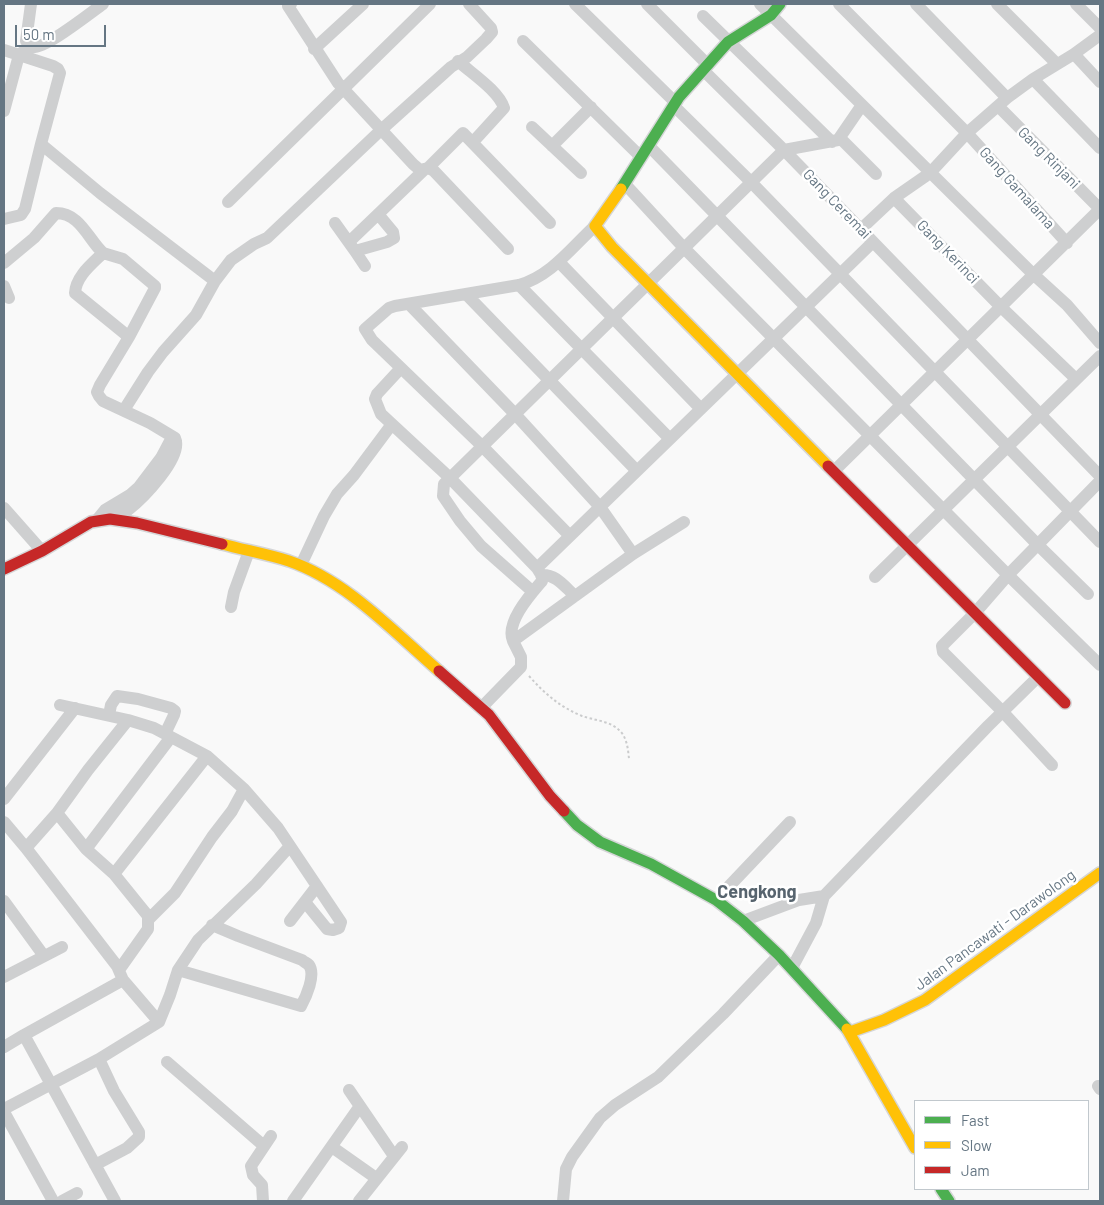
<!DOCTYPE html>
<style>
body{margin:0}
#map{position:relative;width:1104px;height:1205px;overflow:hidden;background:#f9f9f9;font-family:Barlow,sans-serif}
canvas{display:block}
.frame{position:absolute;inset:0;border:5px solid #657683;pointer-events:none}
.legend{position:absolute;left:914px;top:1100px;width:175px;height:90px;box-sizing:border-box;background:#fff;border:1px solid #c1c8cd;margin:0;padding:6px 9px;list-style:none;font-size:15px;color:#657683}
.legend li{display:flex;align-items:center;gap:10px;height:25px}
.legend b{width:25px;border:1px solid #c1c8cd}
.scale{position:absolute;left:15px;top:25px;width:91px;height:22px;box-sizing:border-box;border:2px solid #657683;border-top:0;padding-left:6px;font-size:15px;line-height:18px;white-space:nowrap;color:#657683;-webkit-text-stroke:4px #fff;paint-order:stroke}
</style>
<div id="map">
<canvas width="1104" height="1205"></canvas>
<div class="frame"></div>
<ul class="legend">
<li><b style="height:6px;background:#4caf50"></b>Fast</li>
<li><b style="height:6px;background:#ffc107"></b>Slow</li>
<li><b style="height:6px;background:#c62828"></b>Jam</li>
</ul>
<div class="scale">50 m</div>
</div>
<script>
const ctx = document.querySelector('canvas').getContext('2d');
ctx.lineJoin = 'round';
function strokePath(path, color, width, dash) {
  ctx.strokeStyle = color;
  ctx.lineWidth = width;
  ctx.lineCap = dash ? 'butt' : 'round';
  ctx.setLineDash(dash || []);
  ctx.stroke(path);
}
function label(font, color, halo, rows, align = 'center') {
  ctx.font = font + ' Barlow,sans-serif';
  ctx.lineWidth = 5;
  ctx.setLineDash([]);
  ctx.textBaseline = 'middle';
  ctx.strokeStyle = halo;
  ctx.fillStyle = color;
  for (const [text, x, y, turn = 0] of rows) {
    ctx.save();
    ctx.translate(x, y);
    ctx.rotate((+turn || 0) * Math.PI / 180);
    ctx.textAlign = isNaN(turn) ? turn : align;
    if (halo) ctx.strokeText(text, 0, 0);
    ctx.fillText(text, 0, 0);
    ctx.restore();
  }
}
const fast = new Path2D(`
 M621,189l58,-92 49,-55 43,-27 9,-11
 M564,811l13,14 23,17 51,22 65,36 27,21 36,34 68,74
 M941,1189l8,12`);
const slow = new Path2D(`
 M621,189l-26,37 17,21 216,219
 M222,544c22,6 45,10 67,17 58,20 104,70 150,110
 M847,1029l68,119
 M850,1032l34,-12 41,-20 175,-127`);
const jam = new Path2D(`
 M828,466l237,237
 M4,569l38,-18 49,-29 19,-3 27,4 85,21
 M439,671l50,44 61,81 14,15`);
strokePath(fast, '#d5d6d7', 14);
strokePath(slow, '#d5d6d7', 14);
strokePath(jam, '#d5d6d7', 14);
strokePath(new Path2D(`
 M529,676c16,18 31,31 53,40 11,4 28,5 37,14 8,7 9,19 10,29`), '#cbcccd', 2, [2.5, 2.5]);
strokePath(new Path2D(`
 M291,4l-3,2 50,77 75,81 7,6 8,-2 6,3 74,78
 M575,4l101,99
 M647,4l61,61
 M760,4l273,270 34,31 33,38
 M839,4l128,129 100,110
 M916,4l91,94
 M997,4l60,60
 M1076,4l24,24
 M703,16l129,126
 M523,41l118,116
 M31,47c12,4 59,-34 72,-43
 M31,47l-5,-6 5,-37
 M314,49l49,-45
 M4,50l49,16 5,3 2,4 -19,71 -16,65 -4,6 -17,4
 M1074,54l26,28
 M458,61c13,12 41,30 46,47l-31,34
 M703,70l81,80 316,326
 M1033,79l67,69
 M674,106l77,76 349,360
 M4,111l15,-56 5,-4
 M532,127l49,46
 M840,138l36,36
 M41,144l59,49 115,88
 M648,145l390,400 50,49
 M552,146l39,-39
 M428,168l35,-35 87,90
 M625,184l59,64 324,327 92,90
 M894,198l107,109 75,72
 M228,202l202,-198
 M335,223l20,28 32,-9 7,-4 -1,-6 -15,-18
 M861,229l33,-31 36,-25 37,-40 40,-35 26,-19 41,-25 26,-19
 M349,242l75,-72
 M355,251l10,15
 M103,253l20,6 32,27v2l-26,49
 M559,262l142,147
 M4,263l30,-25 22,-25c24,0 32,26 47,40 -11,11 -27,23 -28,40l54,44 -29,48 -3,7 2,4 4,5 47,22 25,15
 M519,285l151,154
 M4,286l5,12
 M466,294l171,177
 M409,304l106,110 85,93 33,47
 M401,368l-24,26 -2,5 6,15 69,64 87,90 5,8v5c-12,14 -37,42 -29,60l120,-87 51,-32
 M124,410l24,-38 15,-20 33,-37 19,-34 16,-21 23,-16 13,-6 114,-108 70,-63 16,-10 19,-18 6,-7 -1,-4 -22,-24
 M834,471l266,-262 -102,-103
 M4,508l38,43
 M96,521l9,-11 25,-15 9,-8 22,-29 9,-17 5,-3c9,19 -33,61 -47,72 -6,4 -12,6 -18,9
 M570,536l-88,-90 -110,-106 -7,-11 24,-21 6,-2 124,-21c32,-9 52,-37 76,-59
 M301,565l23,-49 13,-22 17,-19 38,-51
 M537,568l336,-326
 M541,575c15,-1 23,11 34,21
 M875,577l225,-221
 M532,591l-51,-45 -21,-25 -17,-25 1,-12 340,-334 54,-10 24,-35
 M231,607l3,-15 15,-41
 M60,705l68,15 26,8 53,28 37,33 -12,22 -20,26 -37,56 -26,26
 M481,708l40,-41v-10l-8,-16
 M109,715l2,-10 6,-9 21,3 33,9 4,3 -1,4 -9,19
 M1052,765l-50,-54 -59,-59 -1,-6 33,-33 33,-38 92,-94
 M244,789l34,39 63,94 -2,6 -6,2 -6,-1 -22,-27
 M4,799l71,-91
 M57,813l29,36 28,25 34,42v13l-29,41
 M4,822l22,26 91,118 6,14 36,42
 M26,848l31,-35 31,-43 40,-50
 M86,849l85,-112
 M114,874l93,-118
 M716,900l74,-78
 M4,901l40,55
 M290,921l27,-35
 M743,921l56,-21 25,-4
 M792,968l24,-45 8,-27 164,-170 51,-50
 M178,970l123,36c5,-9 15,-31 8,-41 -2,-2 -5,-3 -7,-5l-64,-24 -26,-11
 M4,977l58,-30
 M24,1035l99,-55
 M4,1047l20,-12 91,166
 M99,1059l60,-37 11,-27 8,-25 20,-30 58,-56 34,-38
 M167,1062l97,84
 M1098,1086l2,3
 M349,1090l45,66
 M4,1109l95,-50 15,32 25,41v5l-12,11 -32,17
 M4,1112l49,89
 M332,1147l44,31
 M62,1201l15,-8
 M263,1201l-1,-16 -9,-10 -2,-9 20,-30
 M293,1201l67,-95
 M359,1201l43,-54
 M563,1201l3,-32 6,-12 28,-39 15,-13 43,-28 65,-63 56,-59`), '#cecfd0', 12);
strokePath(fast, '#4caf50', 11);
strokePath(slow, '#ffc107', 11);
strokePath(jam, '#c62828', 11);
label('15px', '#657683', '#fff', [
 ["Gang Rinjani",1049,158,45],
 ["Gang Gamalama",1017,188,48],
 ["Gang Ceremai",837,204,46],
 ["Gang Kerinci",948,252,46],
 ["Jalan Pancawati - Darawolong",995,930,-36]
]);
label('bold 18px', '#57646e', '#fff', [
 ["Cengkong",757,892]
]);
</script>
